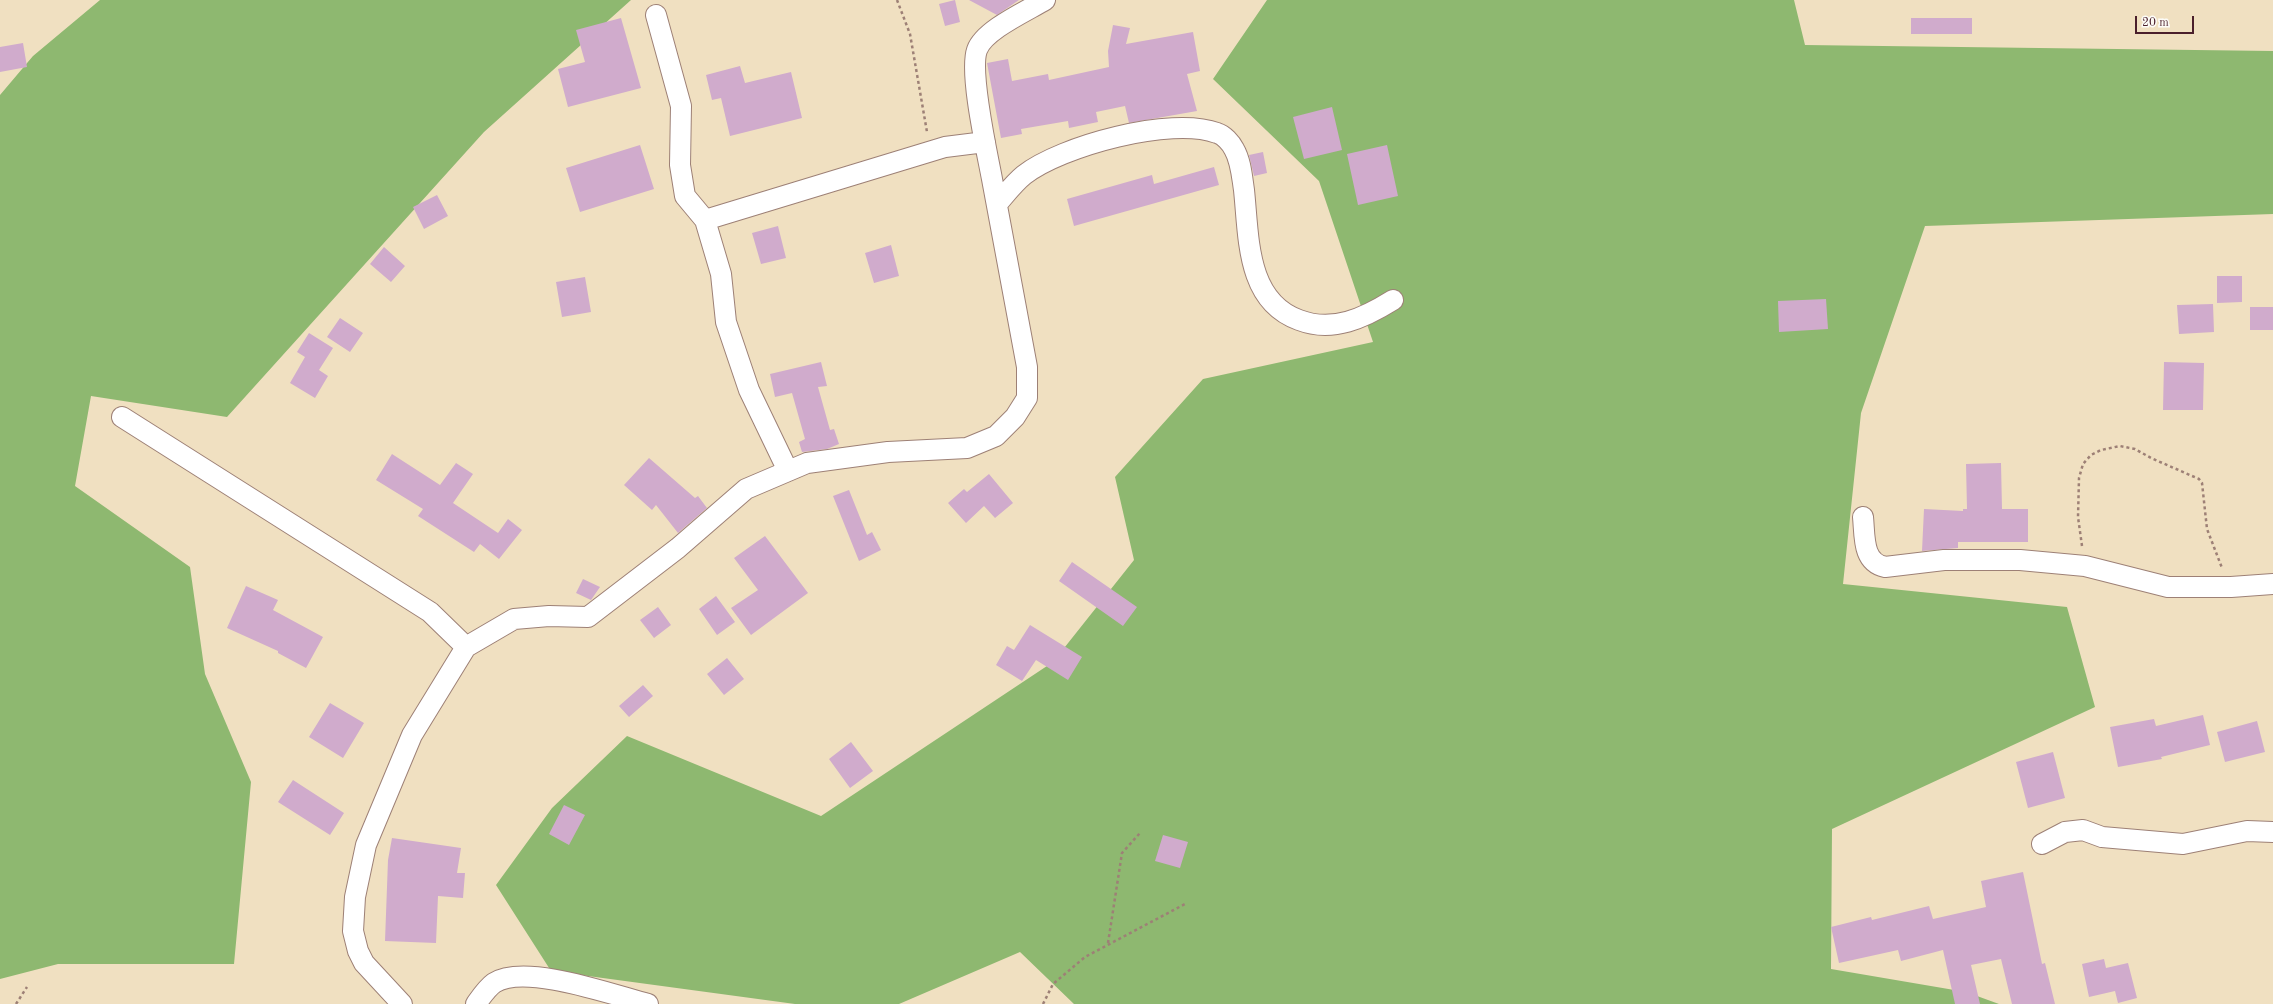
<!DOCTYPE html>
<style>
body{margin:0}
#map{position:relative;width:2273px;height:1004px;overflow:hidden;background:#f0e0c1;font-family:"Old Standard TT",serif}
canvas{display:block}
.scale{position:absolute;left:2135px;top:16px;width:59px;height:18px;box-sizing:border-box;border:2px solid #4a1f2b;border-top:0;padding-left:5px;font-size:12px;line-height:14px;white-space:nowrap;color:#4a1f2b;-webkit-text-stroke:3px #fdfcf7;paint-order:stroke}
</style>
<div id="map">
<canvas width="2273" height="1004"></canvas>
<div class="scale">20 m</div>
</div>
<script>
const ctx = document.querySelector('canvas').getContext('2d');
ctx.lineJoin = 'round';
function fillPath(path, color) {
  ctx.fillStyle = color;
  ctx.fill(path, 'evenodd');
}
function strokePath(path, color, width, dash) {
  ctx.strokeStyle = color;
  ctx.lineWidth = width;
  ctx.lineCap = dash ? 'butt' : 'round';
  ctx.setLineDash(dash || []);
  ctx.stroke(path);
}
fillPath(new Path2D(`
 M100,0h531l-147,132 -257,285 -136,-21 -16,90 115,81 15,107 46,108 -17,182h-176l-58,15v-884l33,-39z
 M1267,0h527l11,45 468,6v163l-348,12 -64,187 -18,171 224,23 28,100 -263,122 -1,140 135,23 33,12h-925l-54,-52 -121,52h-104l-244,-33 -55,-86 56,-77 75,-72 194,80 232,-154 81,-102 -19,-83 88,-98 170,-37 -54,-161 -106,-102z`), '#8eb870');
fillPath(new Path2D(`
 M955,0l5,22 -15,4 -6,-22z
 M969,0h50l-22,15z
 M621,18l20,70 -73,19 -10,-38 27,-7 -9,-32z
 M1911,18h61v16h-61z
 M1113,25l17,3 -4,16 67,-12 7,39 -13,3 10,37 -68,12 -4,-17 -29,6 2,10 -29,6 -1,-7 -47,8 1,5 -21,4 -14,-75 21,-4 4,22 36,-7 1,6 60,-13 -1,-16z
 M23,43l4,24 -27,5v-25z
 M740,66l5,17 46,-11 11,46 -72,18 -9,-38 -9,2 -6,-25z
 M1332,107l10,43 -38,9 -11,-42z
 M640,145l14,44 -74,23 -14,-44z
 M1387,145l11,51 -40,9 -11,-51z
 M1263,152l4,21 -13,3 -5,-21z
 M1214,167l5,18 -145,41 -7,-27 85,-24 2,9z
 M437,195l11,21 -24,13 -11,-22z
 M778,226l8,32 -25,6 -9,-31z
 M891,245l8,31 -25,7 -9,-30z
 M384,247l21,19 -14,16 -21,-18z
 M2217,276h25v26l-25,1z
 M585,277l6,35 -29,5 -6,-35z
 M1826,299l2,30 -49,3 -1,-31z
 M2213,304l1,28 -35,2 -2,-29z
 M2250,307h23v23h-23z
 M340,318l23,15 -13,19 -23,-15z
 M309,333l24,15 -14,22 9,6 -13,22 -25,-15 15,-26 -8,-5z
 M821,362l6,24 -9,1 12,43 4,-1 5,15 -12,5 -25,3 -3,-10 6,-3 -13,-46 -17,4 -5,-23z
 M2164,362l40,1 -1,47h-40z
 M392,454l48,31 16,-22 17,11 -20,29 45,30 10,-14 14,11 -23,29 -19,-15 -6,8 -56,-36 5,-7 -47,-29z
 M649,458l46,40 3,-2 9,12 -29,25 -22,-28 -4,5 -28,-25z
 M2001,463l1,46h26v33h-70v6l-36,3 2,-42 39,2v-2h4l-1,-45z
 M989,474l24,29 -18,15 -11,-12 -18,17 -18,-20 16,-14 3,3z
 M849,490l18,45 5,-3 9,18 -22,11 -26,-65z
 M765,536l43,57 -57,42 -20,-27 27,-18 -24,-32z
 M1072,562l65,45 -14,19 -64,-45z
 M583,579l17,8 -9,13 -15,-7z
 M246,586l32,14 -5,10 50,27 -17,31 -28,-15v-2l-51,-23z
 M716,596l19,26 -18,13 -18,-26z
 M658,607l13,18 -17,13 -14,-18z
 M1030,625l52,32 -14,23 -32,-20 -14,21 -26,-16 11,-19 7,4z
 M727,658l17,21 -20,16 -17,-21z
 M643,685l10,11 -24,21 -10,-11z
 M330,703l34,20 -21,35 -34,-21z
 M2203,715l7,30 -49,12 1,2 -44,8 -8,-40 44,-8 2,7z
 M2257,721l8,31 -40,10 -8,-30z
 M851,742l22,29 -23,17 -21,-29z
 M2053,752l12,46 -37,10 -12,-46z
 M293,780l51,33 -14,22 -52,-33z
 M564,805l21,10 -16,30 -20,-11z
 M1163,835l25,7 -8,26 -25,-7z
 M392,838l69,10 -4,25h8l-2,25 -25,-2 -2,47 -51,-2 3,-81z
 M2023,872l19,92 3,-1 10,41h-43l-11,-45 -30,6 9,39h-25l-12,-54 -42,11 -3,-11 -59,13 -8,-36 40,-10 1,3 57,-14 4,13 53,-12 -5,-26z
 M2104,959l2,9 22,-5 9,35 -19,5 -3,-12 -26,6 -7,-33z`), '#d0abcc');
const minor = new Path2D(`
 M656,15l25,91 -1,59 5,31 20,24 16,54 5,48 23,68 39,81
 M997,204c8,-9 17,-21 27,-29 37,-29 147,-59 193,-42 7,2 14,10 17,16 7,12 8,28 10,41 5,47 2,111 55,130 34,13 65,-2 94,-20
 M705,220l240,-73 40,-5
 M122,417l308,195 36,35
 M1863,517c2,19 -1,45 22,50l59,-7h76l65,6 83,21h63l42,-3
 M2042,844l23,-12 18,-2 19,7 81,7 64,-13 26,1
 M402,1004l-38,-41 -6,-12 -5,-20 2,-34 11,-52 46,-110 54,-88 48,-28 35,-3 39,1 90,-69 68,-59 61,-26 81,-11 79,-4 29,-12 19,-19 12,-19v-31c-12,-63 -23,-126 -35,-188 -5,-27 -23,-106 -15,-129 7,-20 50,-39 68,-50
 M476,1004c5,-7 11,-16 18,-21 31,-20 119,12 154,21`);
strokePath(minor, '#9d8076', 22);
strokePath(new Path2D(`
 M897,0l13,34 17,98
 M2082,546l-4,-29 1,-39 4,-14 8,-9 10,-5 19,-4 15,3 16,9 48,21 3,4 5,46 15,39
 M1108,943l14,-90 18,-20
 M16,1004l11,-17
 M1043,1004l10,-20 32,-27 100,-53`), '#9d8076', 2.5, [3, 3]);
strokePath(minor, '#fff', 20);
</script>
